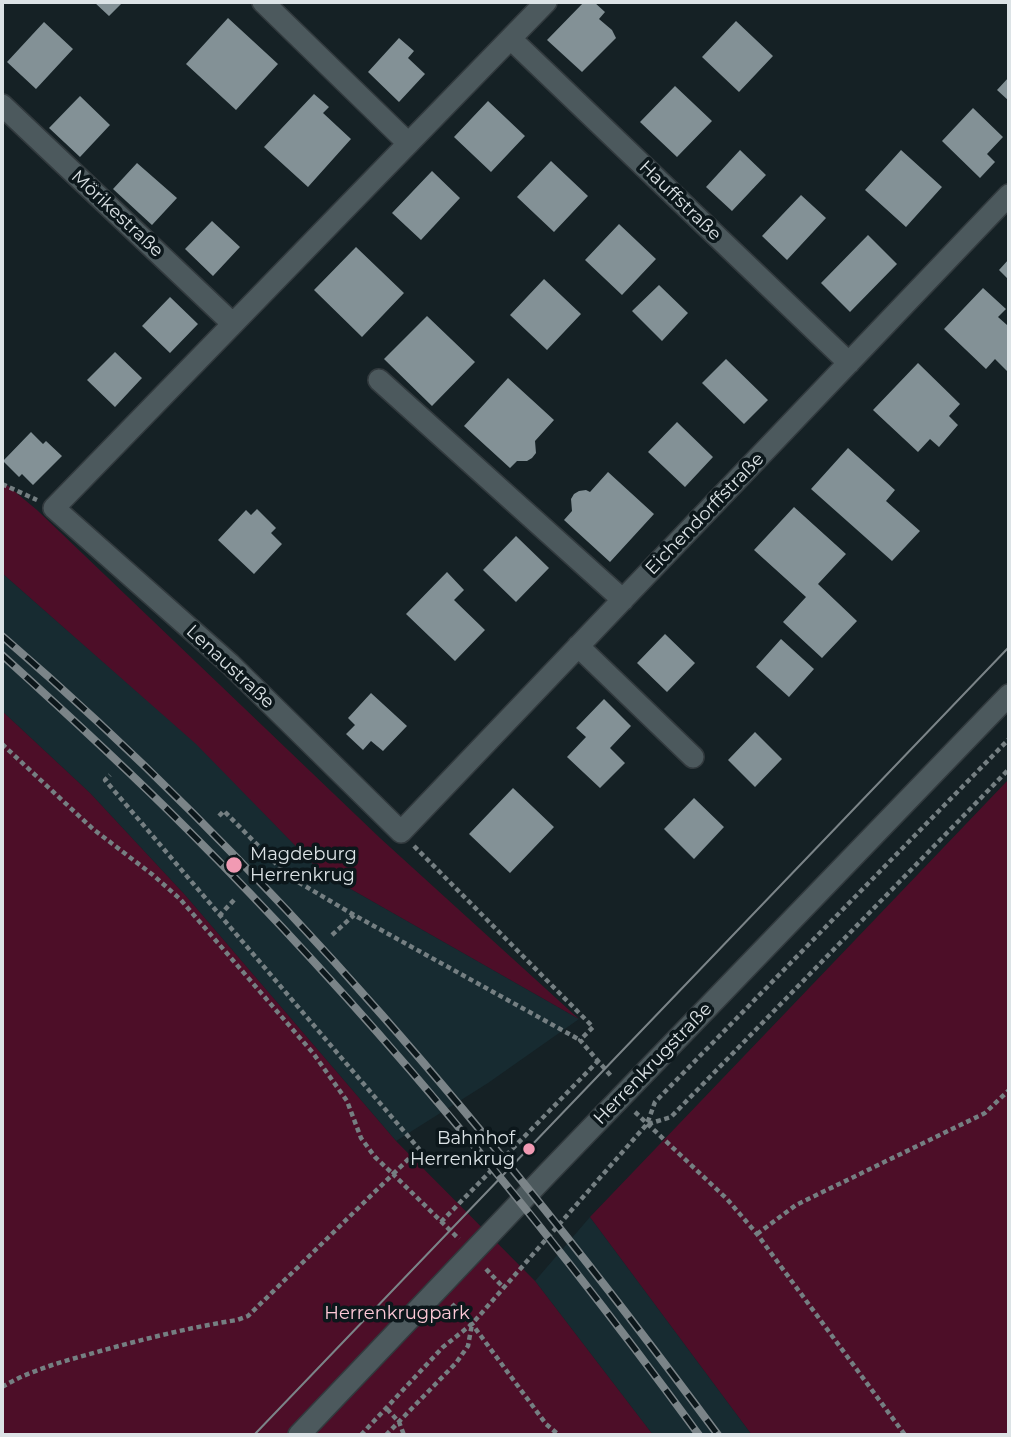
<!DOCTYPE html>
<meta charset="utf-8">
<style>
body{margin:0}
#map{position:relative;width:1011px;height:1437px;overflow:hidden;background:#152125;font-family:Montserrat,sans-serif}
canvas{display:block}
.frame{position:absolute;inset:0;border:4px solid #dce3e6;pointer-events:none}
</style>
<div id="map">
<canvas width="1011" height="1437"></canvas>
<div class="frame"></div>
</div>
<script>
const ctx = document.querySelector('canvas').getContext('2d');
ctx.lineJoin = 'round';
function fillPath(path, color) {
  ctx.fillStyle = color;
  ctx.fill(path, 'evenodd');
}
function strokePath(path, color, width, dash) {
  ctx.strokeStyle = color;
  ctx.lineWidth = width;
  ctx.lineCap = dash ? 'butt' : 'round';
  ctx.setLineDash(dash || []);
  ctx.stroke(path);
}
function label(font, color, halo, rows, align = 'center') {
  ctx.font = font + ' Montserrat,sans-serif';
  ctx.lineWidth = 7;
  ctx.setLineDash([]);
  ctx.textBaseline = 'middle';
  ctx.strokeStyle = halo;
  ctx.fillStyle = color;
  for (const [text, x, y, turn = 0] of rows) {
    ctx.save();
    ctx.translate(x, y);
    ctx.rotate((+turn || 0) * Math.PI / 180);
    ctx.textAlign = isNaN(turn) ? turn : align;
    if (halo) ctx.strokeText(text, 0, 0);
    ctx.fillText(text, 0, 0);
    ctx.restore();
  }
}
fillPath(new Path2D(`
 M2,573l195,171 124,128 258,147 -91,64 -92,58 -211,-246 -95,-102 -88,-82z
 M590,1217l162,218h-99l-118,-154z`), '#172b31');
fillPath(new Path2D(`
 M2,481l35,29 343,328 199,181 -258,-147 -125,-128 -194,-171z
 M2,711l88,82 95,102 211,246 139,140 118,154h-651z
 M1009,779v656h-257l-162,-218z`), '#4d0e28');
fillPath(new Path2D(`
 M94,2h29l-14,14z
 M584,2h10l11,10 -6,7 13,11 4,8 -34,34 -35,-32z
 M228,18l50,46 -42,46 -50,-46z
 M736,21l37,35 -34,36 -37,-35z
 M44,22l29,27 -37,40 -29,-27z
 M399,38l15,13 -6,7 17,16 -26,28 -31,-30z
 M1009,77v24l-12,-11z
 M675,86l37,35 -35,36 -37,-35z
 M314,94l15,13 -6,6 28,26 -43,48 -44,-40z
 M80,96l30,29 -30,32 -31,-29z
 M488,101l37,35 -34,36 -37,-35z
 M973,108l30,29 -16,17 8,8 -15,16 -38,-37z
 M740,150l26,25 -34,36 -26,-24z
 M901,150l41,37 -36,40 -41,-37z
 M551,161l37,35 -34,36 -37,-35z
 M137,163l40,35 -25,27 -39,-36z
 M432,171l28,27 -39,42 -29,-27z
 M801,195l25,23 -39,42 -25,-24z
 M212,221l28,26 -27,29 -28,-27z
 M619,224l37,35 -34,36 -37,-35z
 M868,235l29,29 -47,48 -29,-29z
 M356,247l48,46 -42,44 -48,-47z
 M1009,259v21l-10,-10z
 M544,279l37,35 -34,36 -37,-35z
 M659,285l29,28 -26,28 -30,-30z
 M983,288l23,21 -8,8 9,8 2,-3v51l-14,-14 -9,10 -42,-40z
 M170,297l28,27 -28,29 -28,-27z
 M427,316l48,46 -43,44 -48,-47z
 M115,352l27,26 -27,29 -28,-27z
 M726,359l42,41 -24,24 -42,-41z
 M918,363l42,41 -11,12 9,9 -19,22 -9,-8 -12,13 -45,-42z
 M508,378l46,42 -19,21 1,12 -4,5 -5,3h-10l-7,7 -46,-42z
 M677,422l36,35 -28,30 -37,-35z
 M31,432l12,12 3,-3 16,15 -29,29 -11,-11 -3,3 -16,-16z
 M848,448l47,42 -9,11 34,30 -28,30 -81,-72z
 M608,472l46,42 -44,48 -46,-42 8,-9 -1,-12 3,-5 5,-3 7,-1 4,2z
 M794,507l52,47 -28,30 39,37 -35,37 -39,-36 23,-25 -52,-47z
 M257,509l19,19 -5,5 11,11 -28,30 -36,-34 28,-30 5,5z
 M516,536l33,32 -33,34 -33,-32z
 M447,572l17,18 -10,10 31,30 -30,31 -49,-47z
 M665,634l30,29 -28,29 -30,-29z
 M781,639l33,30 -25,28 -33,-30z
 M371,693l36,33 -24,25 -12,-10 -8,9 -17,-16 9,-9 -7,-7z
 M604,699l27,27 -21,22 15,15 -25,25 -33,-31 19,-20 -10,-9z
 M755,732l27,27 -27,28 -27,-27z
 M513,788l41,39 -44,46 -41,-39z
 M694,798l30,29 -30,32 -30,-30z`), '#839196');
const minor = new Path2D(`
 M263,2l145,141
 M546,2l-492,506 176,156 171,168 608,-637
 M511,39l338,324
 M2,105l230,218
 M379,380l244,220
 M578,646l115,111
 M299,1435l247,-260 463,-480`);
strokePath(minor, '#323a3e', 24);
strokePath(new Path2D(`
 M2,484l35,16
 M2,744l91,85 60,46 27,24 133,154 34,48 14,37 14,19 18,17 26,-25 -314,-369 5,-5
 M219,816l5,-5 64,65 66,39 226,125
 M414,846l179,181 -13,13 31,36
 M219,916l15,-16
 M332,935l22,-20
 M635,1112l92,87 30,35 148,201
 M648,1124l23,-7 338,-348
 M441,1222l158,-162
 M757,1234l39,-29 189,-92 24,-23
 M486,1269l17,18
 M452,1304l20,20 74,100 13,11
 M2,1387c32,-19 67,-27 102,-37 44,-12 88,-23 133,-30l11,-4 145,-142 66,65
 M387,1409l12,13 5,13
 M361,1435l82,-88 29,-23 175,-200 8,-22 354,-363
 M386,1435l70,-72 12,-17 4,-22`), '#757f82', 4.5, [5, 3.5]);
strokePath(minor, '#4c595d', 21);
strokePath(new Path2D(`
 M254,1435l755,-788`), '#7b8488', 2);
const rail = new Path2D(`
 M2,636c272,234 503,511 716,799
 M2,655c63,57 125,114 185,174 187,187 356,393 512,606`);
strokePath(rail, '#7b8488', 8);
strokePath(rail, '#0c171b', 5, [16]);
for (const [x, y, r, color] of [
 [234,865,9,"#f19ab3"],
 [529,1149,7,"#f19ab3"]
]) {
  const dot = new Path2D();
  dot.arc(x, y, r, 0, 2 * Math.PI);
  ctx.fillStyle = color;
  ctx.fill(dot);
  strokePath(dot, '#0c171b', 2.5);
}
label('18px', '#dce3e6', '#0c171b', [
 ["Hauffstraße",680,201,44],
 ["Mörikestraße",117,214,43],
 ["Eichendorffstraße",705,514,-46],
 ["Lenaustraße",230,667,43],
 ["Herrenkrugstraße",653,1064,-46]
]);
label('18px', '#dce3e6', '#0c171b', [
 ["Magdeburg",250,855],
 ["Herrenkrug",250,876],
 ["Bahnhof",515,1139,"right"],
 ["Herrenkrug",515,1160,"right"]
], 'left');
label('18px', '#fec9d7', '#0c171b', [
 ["Herrenkrugpark",397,1314]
]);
</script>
